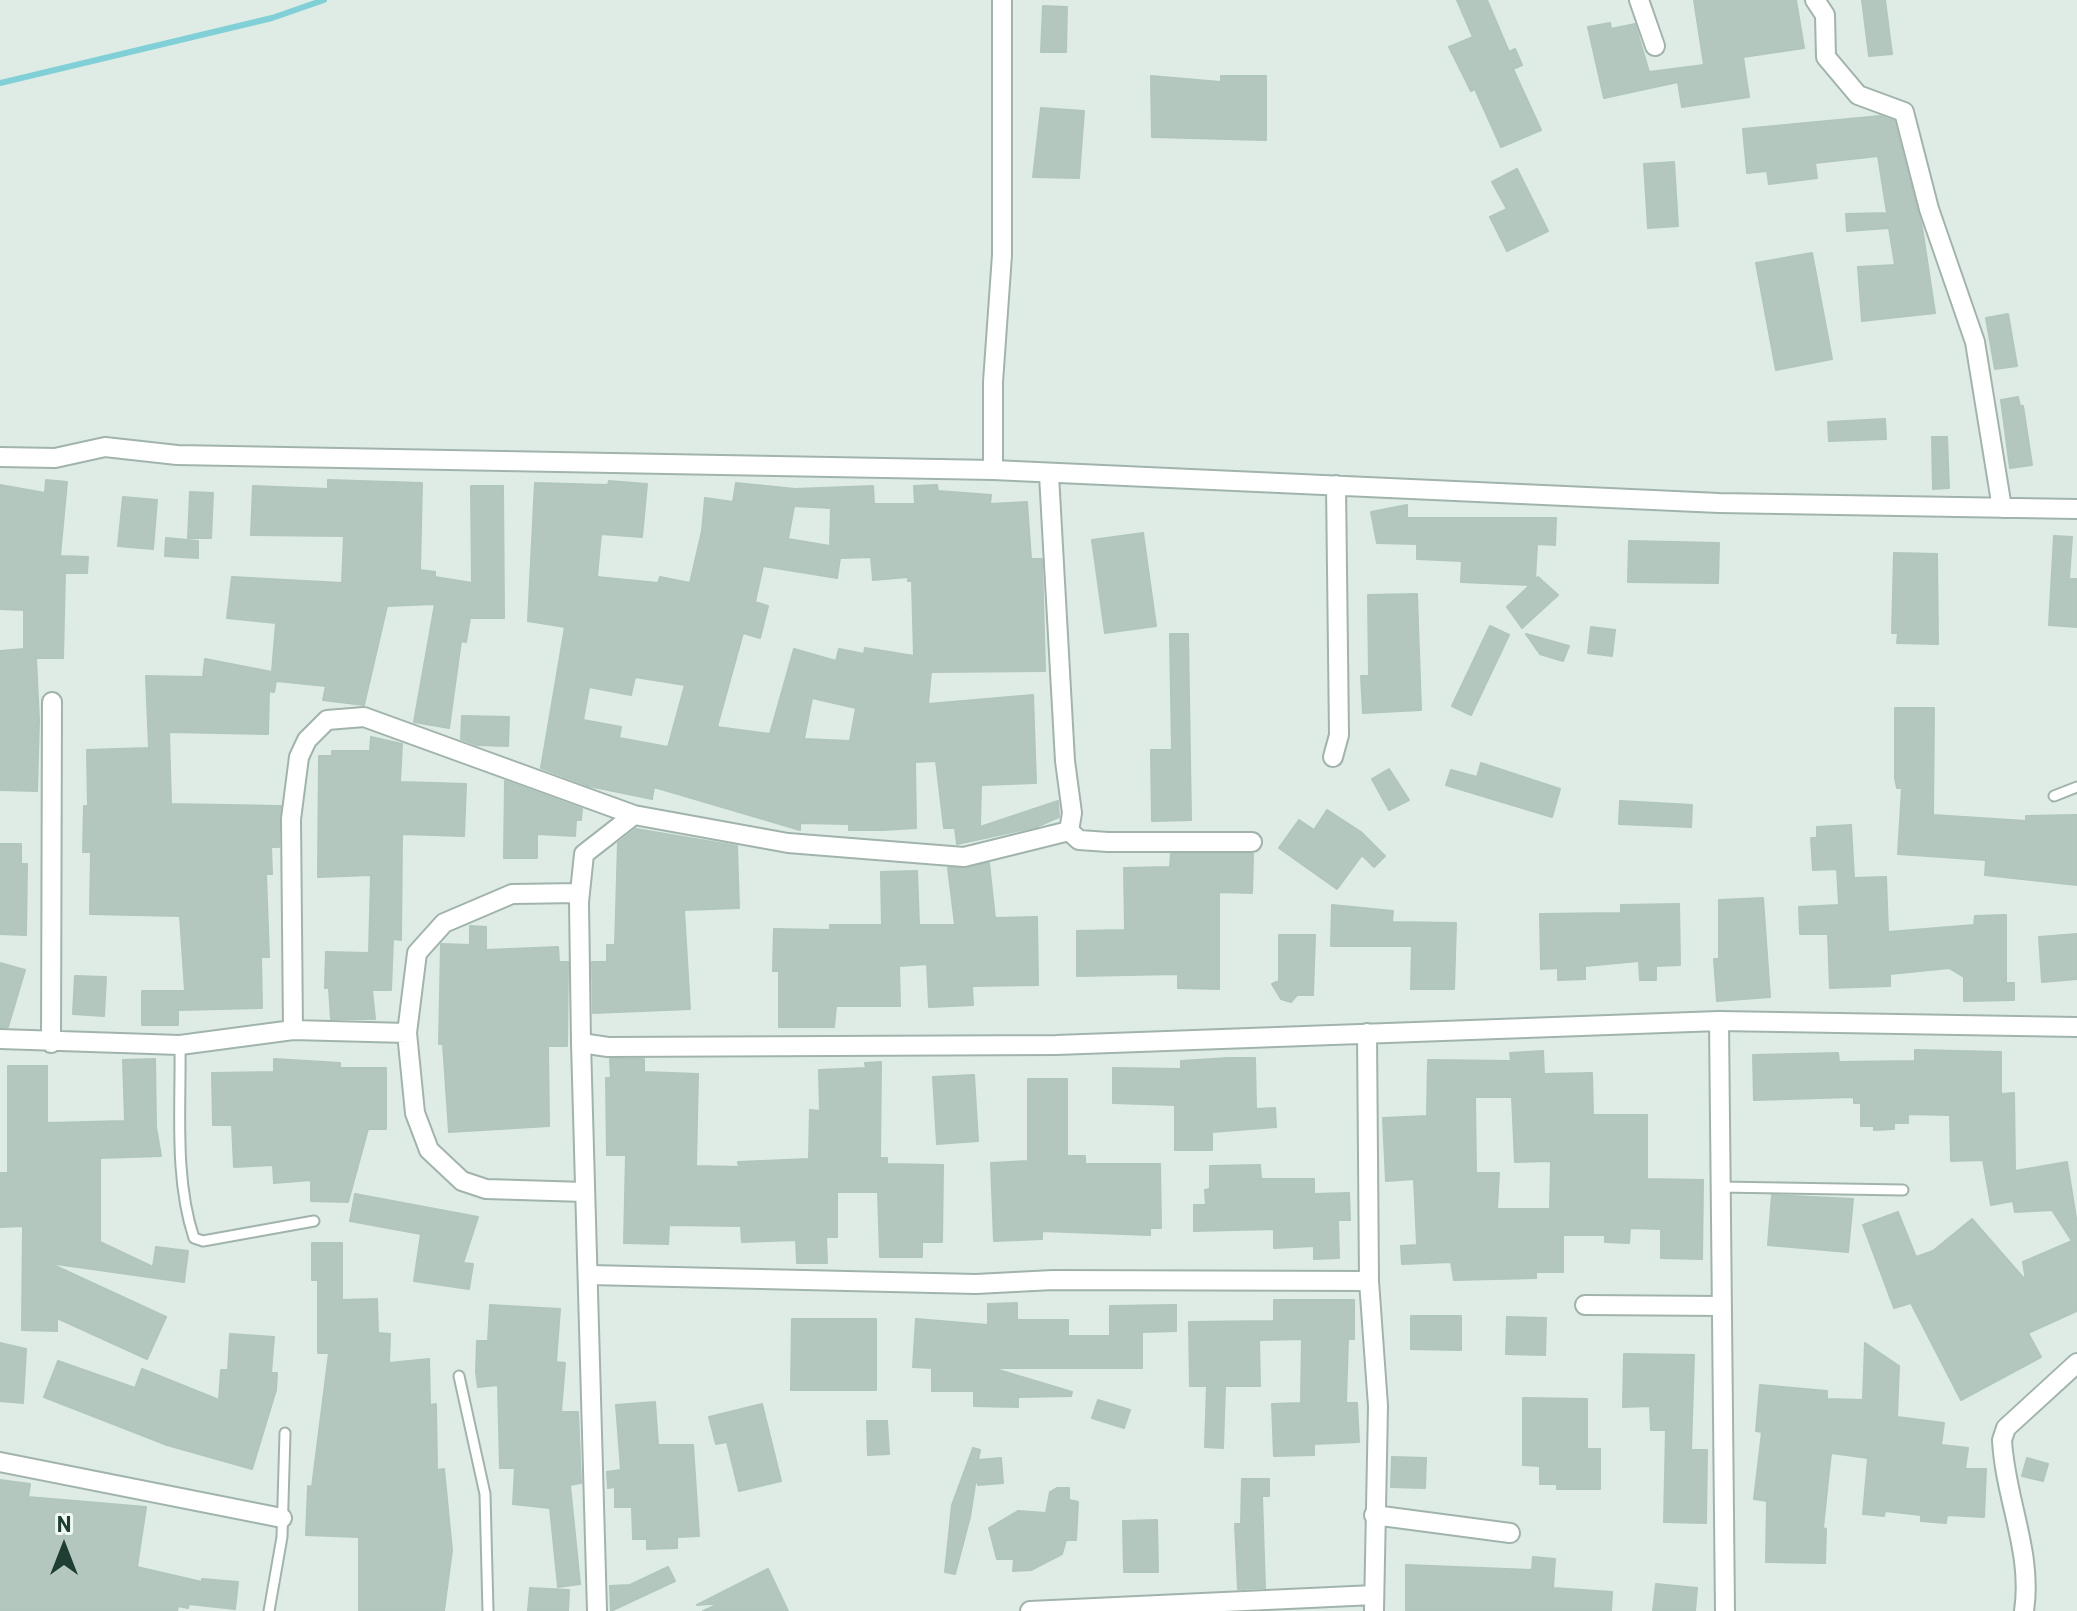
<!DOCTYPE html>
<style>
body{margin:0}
#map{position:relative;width:2077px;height:1611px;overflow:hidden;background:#dfece5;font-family:Barlow,sans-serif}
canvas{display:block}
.north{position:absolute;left:24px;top:1507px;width:80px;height:80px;-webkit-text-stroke:6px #f0f8f3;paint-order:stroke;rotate:0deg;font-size:22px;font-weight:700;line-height:32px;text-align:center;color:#1e3e33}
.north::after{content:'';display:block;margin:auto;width:28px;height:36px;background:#1e3e33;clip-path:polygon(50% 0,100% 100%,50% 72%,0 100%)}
</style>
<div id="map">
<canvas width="2077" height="1611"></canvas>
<div class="north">N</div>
</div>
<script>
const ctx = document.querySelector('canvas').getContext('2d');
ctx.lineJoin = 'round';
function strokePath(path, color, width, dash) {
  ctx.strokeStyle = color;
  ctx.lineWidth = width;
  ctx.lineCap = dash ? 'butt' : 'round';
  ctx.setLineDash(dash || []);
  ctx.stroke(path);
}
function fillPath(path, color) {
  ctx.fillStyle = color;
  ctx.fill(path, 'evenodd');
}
strokePath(new Path2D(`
 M0,83l272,-65 52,-18`), '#81d0d7', 6);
const building = new Path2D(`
 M1457,0h30l22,52 6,-3 7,16 -9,4 28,61 -40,17 -26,-58 -4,2 -22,-44 24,-10z
 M1694,0h102l8,48 -61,9 6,40 -67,10 -4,-25 -74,16 -16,-71 22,-4 1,6 24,-5 14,48 55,-7z
 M1862,0h23l7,54 -23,2z
 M1043,6l24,1 -1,45h-25z
 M1151,76l70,6v-6h45v64l-114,-3z
 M1041,108l43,3 -5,67 -46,-1z
 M1880,116l14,5 28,106 13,86 -73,8 -4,-54 37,-2 -6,-37 -42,3 -1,-17 41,-1 -9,-57 -63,7 2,15 -48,6 -2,-13 -20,2 -4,-44z
 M1674,162l4,64 -30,2 -4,-64z
 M1517,169l31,62 -41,20 -17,-34 17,-8 -15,-27z
 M1812,253l20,106 -56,11 -20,-107z
 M2008,314l9,52 -22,3 -9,-51z
 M2018,397l2,9h3l9,59 -22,3 -9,-68z
 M1885,419l1,20 -57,2 -1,-19z
 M1932,437h15l2,51 -16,1z
 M46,480l21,2 -7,74 28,1 -1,16h-22l-2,85h-27l3,62 -2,71 -37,-1v-139l24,-2v-39l-24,-1v-124l45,8z
 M328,480l94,3 -2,87 15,2v5l37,6 -1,-97h32l1,132h-34l-4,24 -5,-1 -12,87 -35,-6 21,-118 -48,2 -23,99 -41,-5 3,-14 -50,-5 -2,11 -5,-1 -1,43 -99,-2 2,72 110,2 -2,41h-8l1,27h-6l3,83h-8l1,51 -84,2v15h-36v-34h43l-5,-75 -90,-2 1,-62h-8l1,-46h4l-1,-56 62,-2 -3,-72 57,1 2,-18 67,13 4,-49 -49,-5 5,-41 110,6 2,-47 -93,-1 2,-49 75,3z
 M609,481l38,3 -5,53 -41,-3 -4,43 61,6 2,-6 30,6 12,-52 3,-33 28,4 3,-19 59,6 78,-3 1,18h41l-1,-18 23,-1 1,6 53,4 -1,9 37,-2 4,57h11l3,112 -114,1 -3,32 105,-9 3,88 -55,2 -1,42 78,-26 1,16 -23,10 -79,17 -2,-16h-11l-8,-67 -21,1 1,66 -33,2h-34v-6l-49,-1v7l-146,-43 -2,12 -63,-13 -48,-18 24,-141 -37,-6 7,-138 73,2zM794,506l37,2 -1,38 -42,-7zM871,557l2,23 35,-3v4h4l2,75 -49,-8 -1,6 -25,-5 -3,12 -42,-12 -24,85 -53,-7 26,-94 17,5 8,-32 -13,-4 8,-36 74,12 3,-20zM635,677l50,8 -17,62 -49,-9 2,-11 -38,-7 6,-33 42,8zM812,698l44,10 -6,33 -46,-2z
 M190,492l23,1 -2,45h-23z
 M123,497l34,3 -4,49 -35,-3z
 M1407,505v13h149l-1,27 -18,-1 -2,36 3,-3 20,18 -36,33 -15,-21 23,-22 -69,-3 1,-21 -45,-2v-15l-40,-1 -6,-31z
 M1143,533l13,93 -51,7 -13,-93z
 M2054,536l18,1 -3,42h8v48l-28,-2z
 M166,538l32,3v17l-33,-2z
 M1629,541l90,2 -1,40 -90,-1z
 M1894,553l43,1 1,90 -41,-1 1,-10h-6z
 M1417,594l4,116 -58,3 -2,-37h8l-1,-81z
 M1490,626l19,9 -38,80 -19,-9z
 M1591,627l24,3 -3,26 -24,-3z
 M1170,634h18l3,186 -39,1 -1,-71h21z
 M1526,634l43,12 -6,15 -23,-7z
 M1895,708h39l-1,107 93,6v-5l51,-1v70l-92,-10 1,-15 -88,-6 4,-66h-5l-2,-10z
 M462,716l47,1 -1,29 -31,-1 -16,-6z
 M371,737l31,7 -2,38 66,2 -2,52 -62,-2 -1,106 -8,-1 -2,51h-19l3,29h-44l-2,-31h-4l1,-36 43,1 2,-78 -53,2 1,-121h13v-5h38z
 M1481,763l79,26 -8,28 -106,-32 5,-15 26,7z
 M1389,769l20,31 -20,10 -17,-31z
 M505,781l77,28 -1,11h-5l-1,16 -38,-2v24h-33z
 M1620,801l72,4 -1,22 -72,-3z
 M1327,810l34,22 24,24 -11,11 -12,-12 -25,34 -58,-41 20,-28 15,10z
 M1851,825l3,53 32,-1 2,55 86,-7 1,-9 31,-1v68h8v17l-50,1v-24l-15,-9 -59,6v12l-60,2 -2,-54h-28l-1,-27 40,-2 -2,-36 -24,1 -2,-32h6v-11z
 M636,829l101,17 2,62 -55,2 6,99 -97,4 -1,-51h15v-17h8l3,-102z
 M0,844h21v20h6l-1,71 -26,-1z
 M1171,854h82l-1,39 -33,-1v97l-41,-1v-14l-101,2v-45l48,-1 -1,-62 46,-1z
 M989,863l6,55 42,-1 1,68 -66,1 1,19 -44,2 -2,-43 -28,2 1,40h-64l-2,21h-55v-56h-6l1,-42 56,1v-5h52l-1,-53 36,-1 2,54h36l-7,-57z
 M1763,898l7,99 -53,4 -3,-42h5v-59z
 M1679,904l1,61 -24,1v14h-16l-1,-19 -54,5v13l-27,1v-12l-17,1 -1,-55 81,-1v-8z
 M1332,905l61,6 -1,11 64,1 -2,66h-43l1,-43h-81z
 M470,926l16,1v23l72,-3 1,15h9l-1,84h-19l1,80 -100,6 -6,-88h-4l2,-100 29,1z
 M2077,934v45l-35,3 -3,-45z
 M1279,935h36l-2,60h-16l-6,7 -10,-3 -9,-15 7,-3z
 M0,963l25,7 -17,57h-8z
 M75,976l31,1 -2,39 -31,-2z
 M1915,1050l86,2v42l13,-1 1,78 52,-9 10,62v87l-49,22 13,24 -80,43 -50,-97 -17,5 -31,-83 35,-13 18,45 17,-6 39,-32 54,62 -3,-19 49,-21 -20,-31 -37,2 -2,-11 -22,4 -8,-45 -32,1 -1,-46 -42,-1v9h-14v6l-20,1v-4h-13v-23h-7v-6l-100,3 -1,-45 85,-2 1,9 76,-1z
 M1543,1051l1,23 48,-1 1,42h54v64l56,1 -1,79 -41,-1v-29l-31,-1 -1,15 -24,-1v-7h-42v37h-27v6l-82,2 -3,-18 -49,2 -1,-18 16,-1 -3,-66 -28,2 -3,-63 44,-2 1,-56 83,1 -1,-8zM1475,1097h37l3,65 36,-1 -1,48h-53l2,-36h-23z
 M1228,1058h27l1,51 19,-1 1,19 -64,5v18h-37v-45l-62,-2v-35l68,1v-8z
 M155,1059l1,68 5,29 -61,2v84l53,25 3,-20 32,4 -4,31 -135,-19 117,54 -19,42 -90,-41v13l-35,-1 1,-104 -23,1v-54h8v-107h39v57l78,-2 -2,-61z
 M274,1059l66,4v5h46v61h-18l-20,73 -37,-1v-21l-37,3 -1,-18 -39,2 -2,-42h-19l-1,-52 62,-1z
 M610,1059h34v13l54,2 -2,92 43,1 -1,-5 71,-3 1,-49 10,1 -1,-41 47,-2 -1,-5 16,-1 -1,96h7v6l56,1 -1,77h-20v15h-42l-2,-65h-41v45h-11l1,26h-30l-1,-23 -54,2 -1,-16 -72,-1 -1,19 -44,-1 2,-88h-19l-1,-77h5z
 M974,1075l4,66 -41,3 -4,-67z
 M1028,1079h39v77h18v8h75l1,64h-11v7l-108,-4v8l-48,2 -3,-78 37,-2z
 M1260,1165l1,14h53v15l35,-1 1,27h-12l1,38 -25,1v-13l-40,2v-19l-80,2v-26h12l-1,-15 5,-1v-23z
 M355,1194l123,23 -15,46 10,1 -4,25 -55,-8 7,-47 -71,-13z
 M1772,1195l81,4 -5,53 -80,-7z
 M312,1243h30v57l35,-1 1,34 12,1 -1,29 40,-4 1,46 6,-1 1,66 7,-1 8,81 -8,61h-85v-74l-53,-2 2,-49 4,1 17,-134h-11v-73h-6z
 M1274,1300h80v39h-6l-2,64h11l2,39 -45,2v11l-40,1 -2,-52 29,-1 1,-64 -43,1 1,46h-35l-2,62 -18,-1 2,-61h-17l-1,-64 85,-1z
 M1017,1303v17h51v16h42v-30l66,-1v26l-34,1v36h-150l80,24 -1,4 -53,1v10l-44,-1v-15h-42v-23l-19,-1 3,-48 72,6v-21z
 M490,1305l70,4 -4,53 9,1 -4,49h17l3,71 -11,2 10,99 -22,3 -8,-79 -37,-4 2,-36h-15l-2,-83 -20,2 -2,-15 1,-31h11z
 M1411,1316h50v34l-50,-1z
 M1507,1317l39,1 -1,37 -39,-1z
 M792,1319h84v71h-85z
 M230,1334l44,3 -3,36h6l-1,17 -24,79 -85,-24 -123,-48 14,-36 77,27 7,-19 77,31 2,-30h7z
 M0,1343l26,6 -3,54 -23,-2z
 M1865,1343l34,23 -2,51 47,6 -3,22 27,3 -3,21h21l-2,48 -37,-2 -1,8 -25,-2v-6l-36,-4 -1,5 -21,-2 5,-56 -37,-5 -8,75 3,1 -1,34 -59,-1 1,-61 -13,-2 8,-67 -6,-1 4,-46 67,6v8l36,1z
 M1624,1354l70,1 -3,95h16l-1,73 -42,-1 2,-92h-15l-1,-24 -27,1z
 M1523,1398l64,1v50h13v40h-43v-5h-17v-18l-17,-1z
 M1098,1400l32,10 -6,18 -32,-10z
 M655,1402l3,43h35l6,91 -22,1v11l-30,1v-10h-14l-1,-32h-17v-20l-7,1 -1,-16 14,-2 -5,-65z
 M762,1404l19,77 -42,10 -12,-49 -11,2 -7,-27z
 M867,1421h20l2,33 -21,1z
 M973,1448l7,2 -2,10 23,-2 2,25 -25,2 -2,-7 -6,39 -15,57 -10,-2 7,-67z
 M1392,1457l34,1 -1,30 -34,-1z
 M2027,1458l21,6 -5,17 -21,-5z
 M1242,1479h27v17h-7l3,92 -27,1 -3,-65h6z
 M0,1480l30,4 -2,13 118,10 -9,60 65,15v-3l36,3 -3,27 -46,-5 -1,4 -10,-2 -1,5h-177z
 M1057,1488h12v12l9,2 -2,38h-10l-4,14 -31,16 -18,1 1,-12h-17l-8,-31 29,-17 28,2 4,-21z
 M1157,1520l1,52h-34l-1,-51z
 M1533,1557l22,2 -2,29 59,4 -1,19h-205v-46l126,5z
 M668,1567l7,14 -64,30 -1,-25 20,-1z
 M768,1569l20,42h-85l18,-8 -24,2z
 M1656,1584l41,4 -2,23h-42z
 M530,1588l39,2 -1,21h-40z`);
fillPath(building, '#b4c7be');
strokePath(building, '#b1c6bc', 2);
const service = new Path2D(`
 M2054,796l23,-9
 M180,1045c1,63 -6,133 14,193l9,3 111,-20
 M1720,1187l183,3
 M459,1376l26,118 3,117
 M269,1611l13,-74 3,-104`);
const minor = new Path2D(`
 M1639,0l16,46
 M1815,0l10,15 1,42 32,38 46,17 25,97 46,133 27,166
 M0,457l55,1 50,-11 72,8 816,15 726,33 358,6
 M993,470v-88l9,-127v-255
 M1049,475l16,286 7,52 -3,18
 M1333,757l6,-22 -3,-250
 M634,815l-50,39 -5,48 2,141 27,4 448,-2 663,-24 358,6
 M580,893l-68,1 -68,29 -27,30 -10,80 8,80 14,37 33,31 24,8 99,3
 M1719,1021l6,590
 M293,1030l-2,-211 8,-62 8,-17 20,-20 37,-3 270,98 154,28 176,14 105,-26 10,9 29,2h144
 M1367,1033l2,248 9,125 -4,205
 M0,1039l180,6 113,-15 114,3
 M51,1043l1,-341
 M581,1043l16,568
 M589,1275l387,9 77,-4 316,1
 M1585,1305l137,1
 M0,1462l282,56
 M1374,1515l136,18
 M1030,1611l344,-16
 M2024,1611c9,-59 -19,-112 -22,-171l4,-12 71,-65`);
strokePath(service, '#a1b4ac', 13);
strokePath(minor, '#a1b4ac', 22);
strokePath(service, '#fff', 9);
strokePath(minor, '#fff', 18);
</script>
